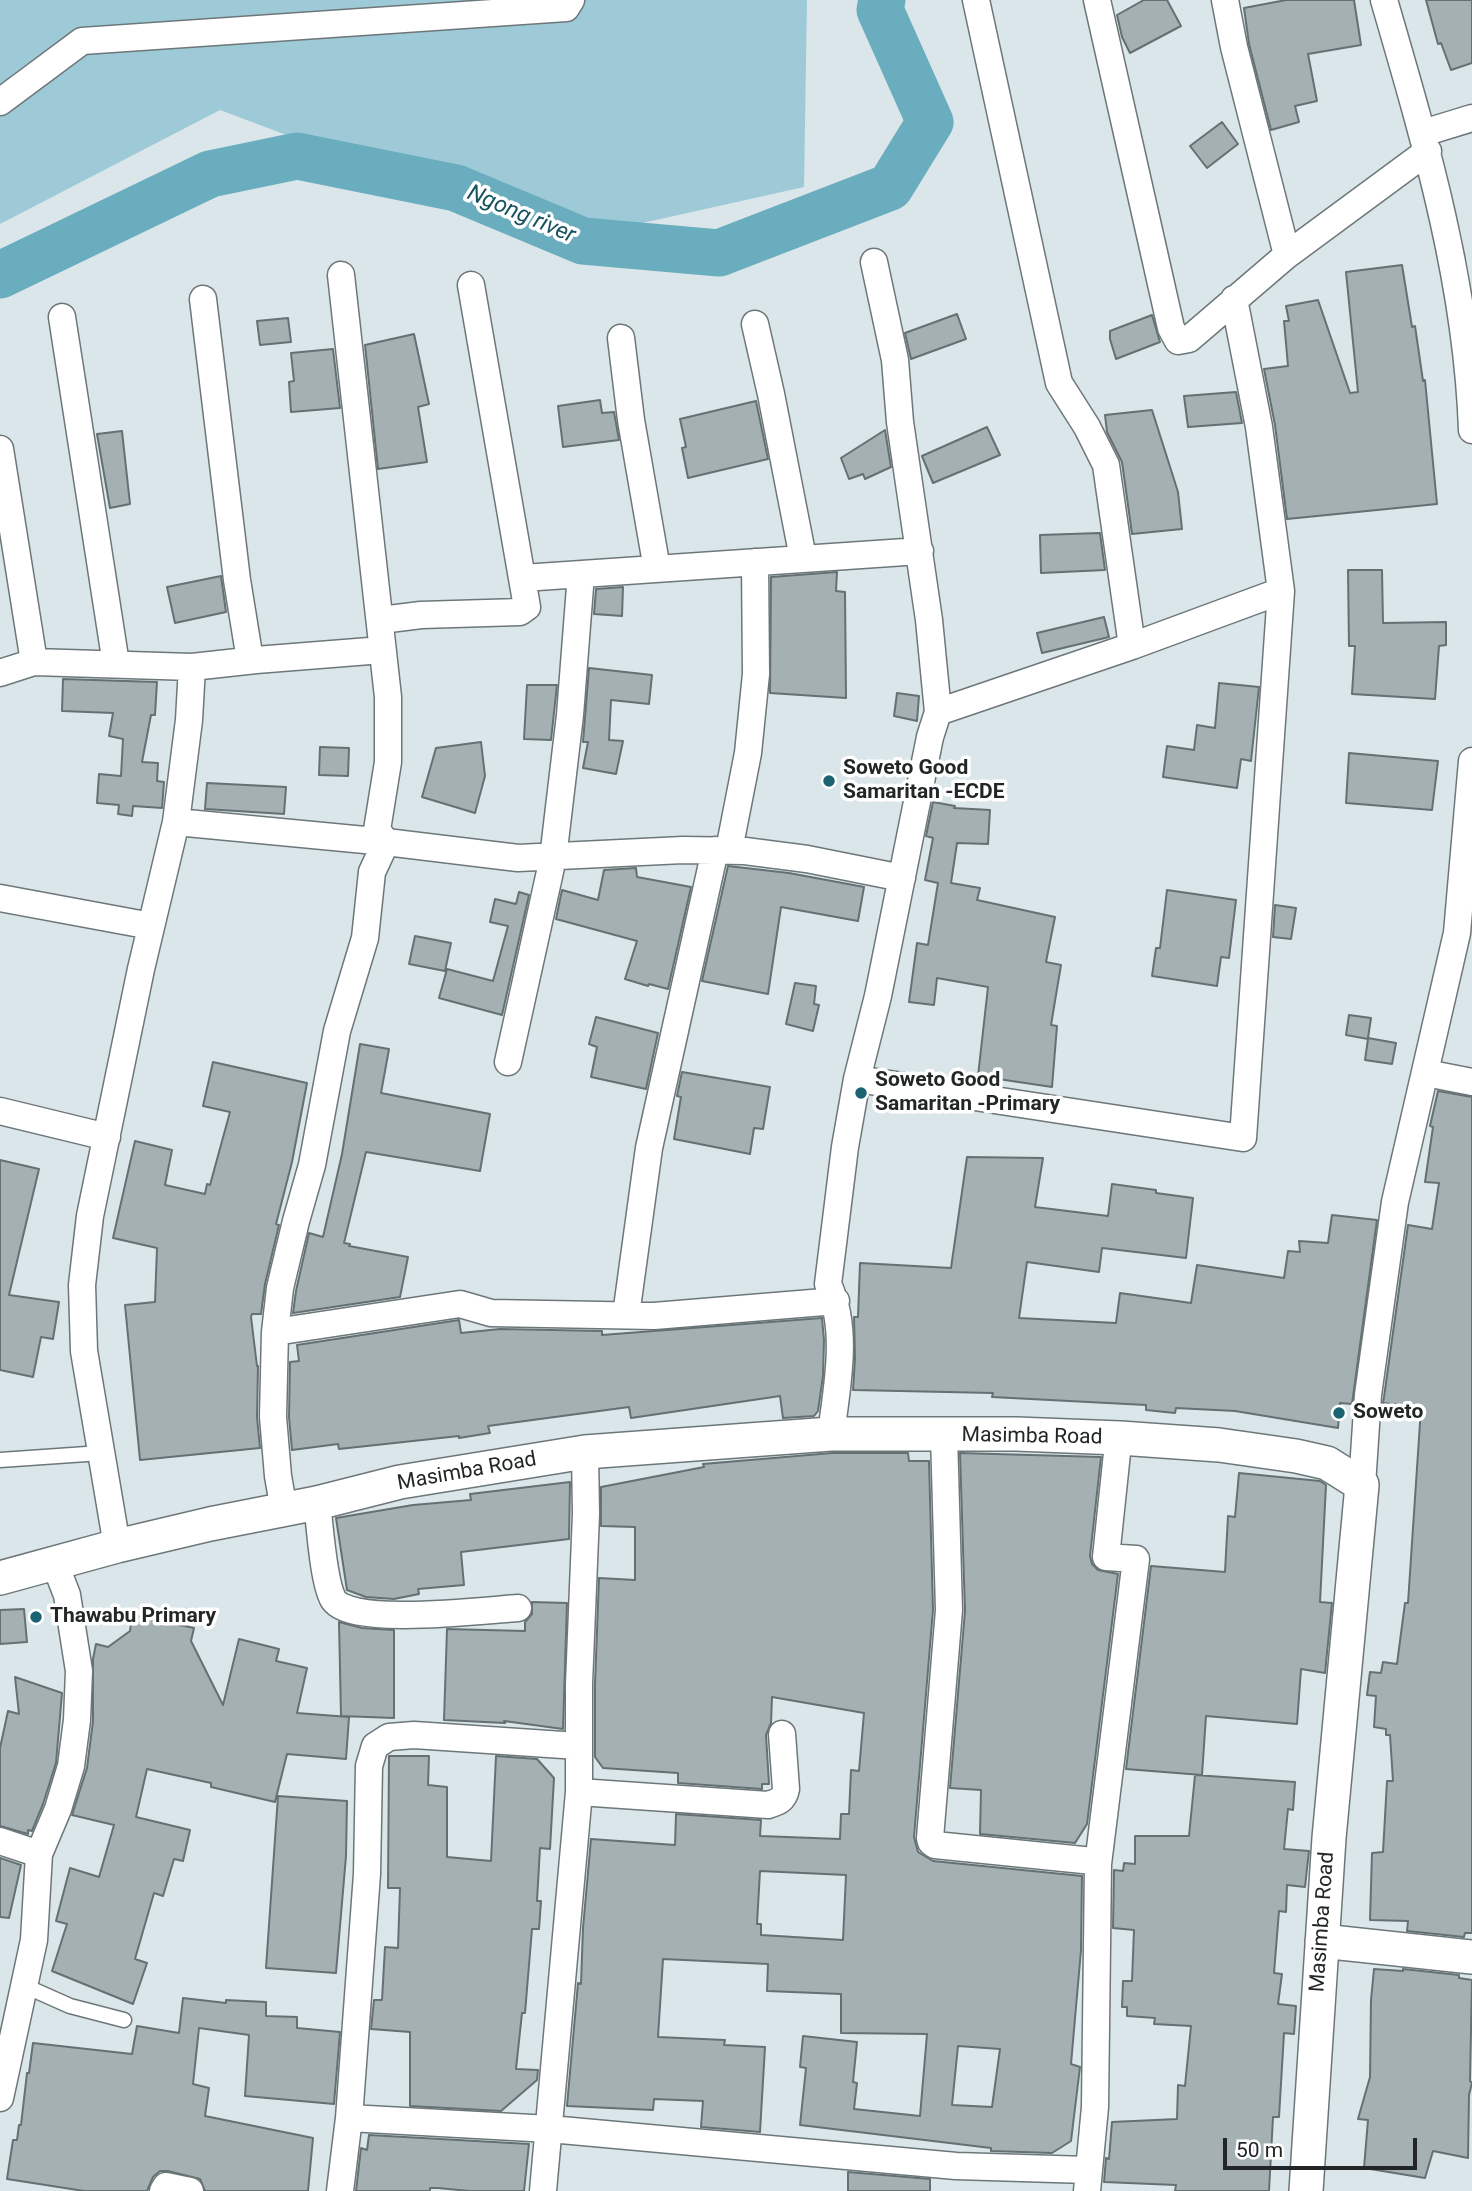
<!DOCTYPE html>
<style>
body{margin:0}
#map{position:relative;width:1472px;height:2191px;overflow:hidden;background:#dae6e9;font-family:Roboto,sans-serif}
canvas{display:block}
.scale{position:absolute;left:1223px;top:2138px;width:194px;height:32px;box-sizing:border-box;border:4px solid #222627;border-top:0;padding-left:9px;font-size:21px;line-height:24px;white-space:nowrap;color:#222627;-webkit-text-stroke:5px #fff;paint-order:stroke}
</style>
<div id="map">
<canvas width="1472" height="2191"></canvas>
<div class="scale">50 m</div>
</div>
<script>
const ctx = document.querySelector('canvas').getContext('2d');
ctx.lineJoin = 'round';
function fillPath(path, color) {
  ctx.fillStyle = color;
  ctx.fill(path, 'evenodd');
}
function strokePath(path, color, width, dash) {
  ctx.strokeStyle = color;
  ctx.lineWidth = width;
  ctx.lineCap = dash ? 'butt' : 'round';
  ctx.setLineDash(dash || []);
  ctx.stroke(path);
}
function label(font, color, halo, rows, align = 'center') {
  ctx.font = font + ' Roboto,sans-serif';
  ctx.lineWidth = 7;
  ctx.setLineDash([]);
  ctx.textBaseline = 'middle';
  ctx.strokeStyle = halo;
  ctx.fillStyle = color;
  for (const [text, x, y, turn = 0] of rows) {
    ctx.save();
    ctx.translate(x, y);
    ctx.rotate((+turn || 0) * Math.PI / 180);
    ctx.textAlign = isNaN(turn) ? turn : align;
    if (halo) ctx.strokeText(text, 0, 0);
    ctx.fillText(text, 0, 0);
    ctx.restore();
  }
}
fillPath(new Path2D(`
 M0,0h807l-3,187 -238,53 -346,-130 -220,114z`), '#9dcad6');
strokePath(new Path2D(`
 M0,275l210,-101 87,-18 159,32 127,53 136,12 171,-66 40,-65 -50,-112 2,-10`), '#69adbe', 47);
const building = new Path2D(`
 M1144,0h23l14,26 -51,27 -8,-16 -5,-22z
 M1286,0h68l7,45 -53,9 9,47 -22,5 4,16 -28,8 -22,-86 -5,-36z
 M1426,0h46v63l-21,7 -10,-27 -3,1z
 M1222,122l16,22 -31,24 -17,-22z
 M1402,265l10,62 3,-1 8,55 2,-1 12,124 -150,15 -12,-94 -11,-56 24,-3 -4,-45h5l-3,-15 32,-6 32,93 8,-1 -12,-120z
 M957,314l9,25 -55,20 -6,-26z
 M1152,315l8,27 -44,17 -6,-20v-8z
 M288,318l3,24 -31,3 -3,-24z
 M414,334l15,70 -11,3 9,55 -49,7 -13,-124z
 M333,349l7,59 -49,4 -2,-30 5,-1 -3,-28z
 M1236,392l6,31 -54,4 -4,-31z
 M600,400l2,13 12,-1 5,28 -56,7 -5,-41z
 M756,401l12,58 -80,19 -6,-30 4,-1 -6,-28z
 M1152,410l26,82 4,37 -50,5 -10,-72 -15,-30 -2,-17z
 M987,427l13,28 -67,28 -11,-27z
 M885,430l6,37 -26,12 -2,-5 -14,5 -8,-21z
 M122,431l8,73 -20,4 -13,-74z
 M1100,533l5,37 -64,3 -1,-38z
 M1348,570h34l1,53 63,-1v23l-7,1 -4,53 -83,-5 3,-48h-6z
 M837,572l-1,19 9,1 1,106 -76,-5 1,-116z
 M221,576l5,36 -51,11 -8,-36z
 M623,587l-1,29 -28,-2 2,-25z
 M1104,617l5,20 -67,16 -5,-20z
 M589,668l63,7 -3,29 -38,-4 -2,40 14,1 -7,33 -33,-6 5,-26h-5z
 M63,679l94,3 -2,33h-4l-9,47 16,1 -1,18 7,1 -2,26 -29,-2 -1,10 -14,-2 1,-9 -22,-2 2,-29 22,2 2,-37 -14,-3 4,-23 -51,-2z
 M1219,683l40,4 -8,74 -10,-2 -4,29 -74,-11 4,-31 27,4 3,-25 18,3z
 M527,685h30l-6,55 -27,-1z
 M897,693l22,3 -2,25 -23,-5z
 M481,742l4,34 -10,37 -53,-16 14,-49z
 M320,747l29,1 -1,28 -29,-1z
 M1349,753l89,8 -6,49 -86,-7z
 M207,783l79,4 -2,27 -79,-5z
 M933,802l22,4 -1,2 36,2 -2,34 -31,-1 -6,40 29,5 -3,12 78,17 -9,45 15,3 -10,60 6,1 -5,61 -74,-11 10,-89 -51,-9 -3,27 -25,-3 8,-59 11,2 10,-62 -13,-3 8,-42 -7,-2z
 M728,866l61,7 75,14 -6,34 -77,-14 -13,87 -66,-13z
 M636,868l1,9 54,10 -23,102 -19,-5 -1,2 -23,-7 12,-38 -81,-22 6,-29 36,10 6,-30z
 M1167,890l69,10 -7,58 -8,-1 -4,29 -65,-10 4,-28h4z
 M519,892l10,3 -27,120 -63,-17 8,-29 46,12 15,-55 -18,-4 5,-23 21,5z
 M1275,905l21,3 -5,31 -18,-2z
 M415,936l36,7 -6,28 -36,-7z
 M795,983l21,3 -2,18 5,1 -6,26 -27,-7z
 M1349,1015l22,3 -3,20 28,5 -4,21 -27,-4 3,-21 -22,-4z
 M596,1017l62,16 -12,56 -55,-12 6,-30 -8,-3z
 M360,1044l29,5 -8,44 109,21 -10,57 -114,-19 -22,91 6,1 -1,2 59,11 -8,40 -107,16 3,-22 13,-58 14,4 19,-83z
 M213,1062l94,21 -15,79 -16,62 3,1 -14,59 -4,30h-9l-1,3 6,49h1l-1,51 3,31 -120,12 -15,-155 30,-3 2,-54 -44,-10 22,-97 37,9 -7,35 40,9 2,-10 3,1 20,-73 -27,-6z
 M682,1072l88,15 -7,42 -9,-1 -4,26 -76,-15 7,-42 -4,-1z
 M1438,1091l34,6v836h-7l-1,4 -57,-6 1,-10 -38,-1 2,-67 11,-1 4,-71h6l-3,-46h-4v-6l-12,-2 2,-31 -9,-1 3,-23 11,1 2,-11 14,2 8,-61h3l13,-195 -38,-5 1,-6 24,-172 24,4 7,-46 -14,-1 8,-55 -3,-1z
 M967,1157l76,1 -8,49 73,9 4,-32 44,6v3l37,5 -7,60 -84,-10 -3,24 -72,-10 -8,56 97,5 4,-30 71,10 6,-38 87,13 4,-27 12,1 -1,-11 29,2 4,-28 45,5 -25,184 -12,-1 -2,25 -103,-17 -59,-3 -1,5 -29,-3v-5l-154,-8 1,-4 -140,-3 2,-32 -1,-41h4l2,-54 91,5z
 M0,1160l39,9 -30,126 50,7 -6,37 -12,-2 -8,40 -33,-7z
 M822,1318l2,22 -1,36 -5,35 -4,5 -31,2 -3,-22 -149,22 -2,-11 -141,19 2,7 -31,5v-2l-120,13 -1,-5 -46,6 -3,-33 1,-55 9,-1 -2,-16 162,-25 2,13 39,-4 102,2v4z
 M832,1453h76l1,8h20l4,149 -19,227 4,15 15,9 149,15 -1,74 -10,114 9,3 -9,74 -19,12 -61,-2v-3l-191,-23 6,-57 -6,-1 3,-31 54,6 -4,40 4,1 -3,26 66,7 7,-82 -86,-1v-39l-74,-3 1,-27 -105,-5 -5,78 67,3 -1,5 41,2 -5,85 -59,-5 2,-26 -49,-2 -1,11 -86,-4 11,-123 3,1 2,-56 8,-89 84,6 1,-31 85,6 -1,16 80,3 1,-25h8l2,-44 8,1 5,-58 -92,-16 -1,26 -5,12 3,49h-7v5l-84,-6v-10l-75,-5 -8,-11v-73l4,-106 36,2v-53l-34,-1v-39l103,-20 -1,-3zM760,1871l86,4 -3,65 -82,-5v-11h-4zM958,2046l42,3 -8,58 -40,-2z
 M960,1453l141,4 -11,99 2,8 6,6 20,4 -31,250 -12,19 -95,-9 1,-44 -31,-2 15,-177z
 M1239,1473l81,8 6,4 -6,117 12,1 -7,70 -24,-4 -4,55 -91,-8 -4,59 -76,-6 25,-203 74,6 3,-56 7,1z
 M570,1482l-1,57 -108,13 3,33 -46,4 1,5 -25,5 -28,-2 -19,-7 -11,-72 77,-13 58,-5 -1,-6z
 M532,1602l35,1 -4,126 -59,-8 1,2 -61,-3 3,-91 78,2v-9l7,-8z
 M24,1609l3,33 -27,2v-34z
 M132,1615l62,13 -3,13 32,64 16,-66 40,10 -3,12 31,7 -10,45 52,4 -3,42 -59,-5 -12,48 -64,-15v-4l-64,-14 -11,48 54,13 -7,31 -9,-2 -11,37 -9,-3 -19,66 12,4 -14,41 -81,-33 15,-47 -11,-3 14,-53 29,9 15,-52 -42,-10 15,-47 6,-47v-62l3,-15 12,3 22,-16z
 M339,1622l23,6 32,2v88l-53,-2z
 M15,1677l47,16 -6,70 -13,41 -11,27 -4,-1v4l-28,-8v-78l8,-37 11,3z
 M389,1756h40l-1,29 19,2v70l44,4 5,-105 41,3 17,19 -4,71 -10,-1 -3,53h4l-2,28h-7l-7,84h-3l-6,56 22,1 -1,10 -36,31 -91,-5v-74l-39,-3 3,-29h8l3,-53 13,1 2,-60h-12z
 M1195,1775l100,7 -2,28 -5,-1 -4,40 25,2 -4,36 -18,-2 -1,27 -7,-1 -5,62 8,1 -4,30 18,2 -2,28 -10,-1 -5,84h-6l-4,74h-94l1,-6 -72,-3 2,-24 3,1 3,-37 65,-3 1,-34 7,1 6,-60 -37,-2 1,-6 -28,-2v-9h-5l1,-26h9l2,-51 -21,-2 1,-58 9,1 1,-8 11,1v-28h54z
 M278,1796l69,5 -1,55 -10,117 -70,-5z
 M0,1858l21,7 -12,53 -9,-1z
 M1374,1969l29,2v-2l56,6v3l13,2 -2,101 2,2 -3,12 -1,63 -35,-7 -8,27 -61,-10 4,-48 -10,-1 12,-42 1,-77z
 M183,1998l43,5v-3l40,2v14l31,1v11l43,4 -6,72 -89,-8 4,-61 -50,-7 -6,56 16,4 -4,28 108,22 -5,53h-103l-5,-12 -32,-8h-8l-7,6 -6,14h-63l-77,-12 6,-39h4l2,-15h2l6,-52h2l4,-30 99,11 5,-28 42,7z
 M369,2135l160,9 -5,47h-55l-31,-3h-8v3h-74l5,-43 6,2z
 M848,2172l82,7v12h-82z`);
fillPath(building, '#a5b0b3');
strokePath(building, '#657073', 2);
const service = new Path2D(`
 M0,1460l101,-7
 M25,1986l45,20 54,14`);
const minor = new Path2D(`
 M976,0l83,383 28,44 19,38 26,181
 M1097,0l74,328 7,13 11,-2 98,-84 141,-104
 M1225,0l9,47 53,208
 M1384,0c41,141 83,282 88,430
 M0,102l82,-61 484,-33 5,-8
 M1423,133l49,-15
 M874,262l21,98 5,62 29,198 9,92
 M341,275l47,422v65l-11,68 9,12
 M203,299l34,281 13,80
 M62,317l54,347
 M755,324l16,70 32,164
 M621,338l10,82 26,149
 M0,449l34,213
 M523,578l397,-27
 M381,620l40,-5 99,-3 7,-5 -56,-322
 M0,673l34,-11 158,5
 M176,822l210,20 132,16 165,-8 62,1 62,8 95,19
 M729,850l19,-97 8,-79 -1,-112
 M0,898l151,28
 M508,1062l45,-204 17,-143 11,-141
 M1426,1073l46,9
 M857,1079l386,59 38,-547 -22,-164 -25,-128
 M0,1111l107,26
 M626,1315l23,-167 66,-298
 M275,1332l185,-28 31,9 163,3 182,-15
 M831,1434c6,-48 18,-104 -3,-150l17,-137 12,-68 21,-83 52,-259 8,-25 194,-66 149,-55
 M944,1435l5,175 -19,228 1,4 4,3 158,16 5,3 -3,243 -8,84
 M1362,1485l6,-90 27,-193 62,-269 15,-172
 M317,1503c3,23 6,77 16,96 15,28 153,11 185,9
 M284,1510l-6,-34 -5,-59 2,-85 5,-44 16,-67 16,-56 25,-134 28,-93 7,-66 14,-30
 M117,1546l-33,-195 -2,-66 8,-69 51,-247 35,-147 13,-102 3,-53 64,-7 126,-10
 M579,1792l189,13c10,-3 16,-5 18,-16l-4,-55
 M0,1841l39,13
 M1098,1864l38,-305 -30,-2 11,-104 3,-15
 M0,2098l34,-158 5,-86 19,-45 13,-43 6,-46 2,-49 -12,-76 -12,-31
 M349,2118l18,-244 2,-108 6,-20 14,-9 25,-2 164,11
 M163,2191l3,-5 24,5
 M340,2191l9,-73 201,11 406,37 132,4
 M543,2191l36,-399v-108l7,-170 -1,-62`);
const tertiary = new Path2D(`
 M0,1578l117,-32 93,-22 107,-21 83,-21 185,-30 246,-18h185l104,4 99,7 77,11 31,7 35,22 -33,353 -23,353
 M1322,1941l150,16`);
strokePath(service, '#6d777a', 17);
strokePath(minor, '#6d777a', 29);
strokePath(tertiary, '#6d777a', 36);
strokePath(service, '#fff', 14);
strokePath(minor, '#fff', 26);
strokePath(tertiary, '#fff', 33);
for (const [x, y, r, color] of [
 [829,781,7,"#1b6372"],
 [861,1093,7,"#1b6372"],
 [1339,1413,7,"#1b6372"],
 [36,1617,7,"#1b6372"]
]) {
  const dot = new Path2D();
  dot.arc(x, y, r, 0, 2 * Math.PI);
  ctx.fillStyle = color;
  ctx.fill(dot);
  strokePath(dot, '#fff', 2.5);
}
label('bold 21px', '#222627', '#fff', [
 ["Soweto Good",843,769],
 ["Samaritan -ECDE",843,793],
 ["Soweto Good",875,1081],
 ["Samaritan -Primary",875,1105],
 ["Soweto",1353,1413],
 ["Thawabu Primary",50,1617]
], 'left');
label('21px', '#222627', '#fff', [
 ["Masimba Road",1032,1437,1],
 ["Masimba Road",467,1472,-10],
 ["Masimba Road",1323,1922,-86]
]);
label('italic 23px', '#16515e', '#fff', [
 ["Ngong river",521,215,23]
]);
</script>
